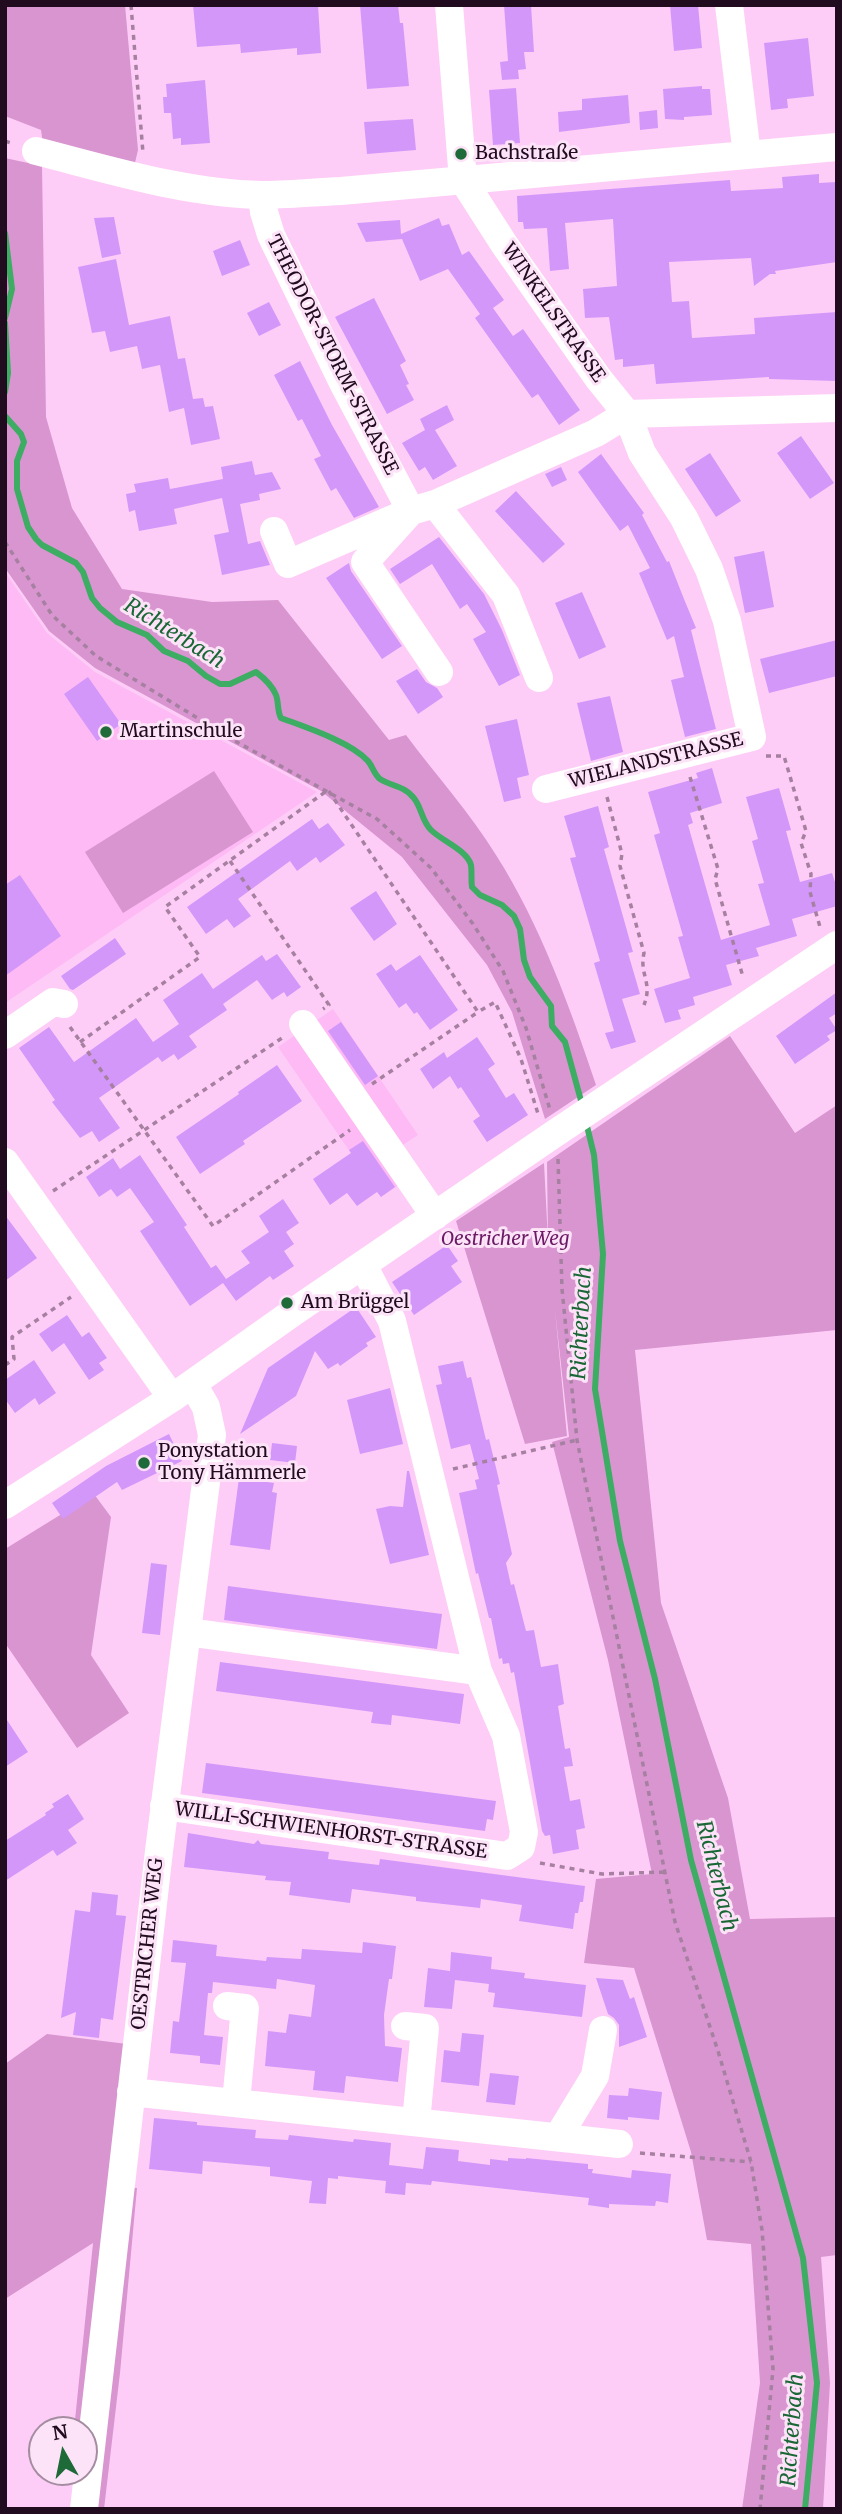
<!DOCTYPE html>
<meta charset="utf-8">
<style>
body{margin:0}
#map{position:relative;width:842px;height:2514px;overflow:hidden;background:#fecdf7;font-family:Merriweather,serif}
canvas{display:block}
.frame{position:absolute;inset:0;border:7px solid #210c1f;pointer-events:none}
.north{position:absolute;left:28px;top:2416px;width:70px;height:70px;box-sizing:border-box;background:#fde3f8;border:2px solid #a58da1;border-radius:50%;rotate:351deg;font-size:19px;font-weight:700;line-height:28px;text-align:center;color:#210c1f}
.north::after{content:'';display:block;margin:auto;width:24px;height:32px;background:#1e6a38;clip-path:polygon(50% 0,100% 100%,50% 72%,0 100%)}
</style>
<div id="map">
<canvas width="842" height="2514"></canvas>
<div class="frame"></div>
<div class="north">N</div>
</div>
<script>
const ctx = document.querySelector('canvas').getContext('2d');
ctx.lineJoin = 'round';
function fillPath(path, color) {
  ctx.fillStyle = color;
  ctx.fill(path, 'evenodd');
}
function strokePath(path, color, width, dash) {
  ctx.strokeStyle = color;
  ctx.lineWidth = width;
  ctx.lineCap = dash ? 'butt' : 'round';
  ctx.setLineDash(dash || []);
  ctx.stroke(path);
}
function label(font, color, halo, rows, align = 'center') {
  ctx.font = font + ' Merriweather,serif';
  ctx.lineWidth = 6;
  ctx.setLineDash([]);
  ctx.textBaseline = 'middle';
  ctx.strokeStyle = halo;
  ctx.fillStyle = color;
  for (const [text, x, y, turn = 0] of rows) {
    ctx.save();
    ctx.translate(x, y);
    ctx.rotate((+turn || 0) * Math.PI / 180);
    ctx.textAlign = isNaN(turn) ? turn : align;
    if (halo) ctx.strokeText(text, 0, 0);
    ctx.fillText(text, 0, 0);
    ctx.restore();
  }
}
fillPath(new Path2D(`
 M5,572l42,61 48,39 222,120 -312,211z
 M333,1009l85,126 -17,11 17,26 -37,25 -103,-150z`), '#febaf5');
fillPath(new Path2D(`
 M5,5h120l13,145 -4,17 -91,-23 -2,-14 -36,-14z
 M5,158l37,8 4,251 26,91 50,81 90,13 66,-2 111,140 17,-5c29,39 65,79 90,120 44,69 74,152 100,230l-51,34 -33,-107 -25,-47 -85,-108 -81,-66 -226,-123 -46,-37 -44,-63z
 M214,771l39,61 -130,81 -38,-61z
 M730,1036l65,97 42,-28v225l-202,20 26,253 67,195 22,121 87,-2v338l-16,2 9,126 -7,126h-81l18,-126 -9,-139 -44,-4 -16,-88 -57,-184 -50,-5 12,-84 56,-5 -44,-214 -56,-218 17,-5 -14,-127 12,126 -42,8 -69,-223 88,-58 4,78 -1,-79z
 M94,1494l17,23 -20,138 38,58 -52,35 -72,-105v-94z
 M47,2034l80,10 -43,386h-10l19,-187 -88,56v-235z
 M125,2187l12,1 -17,185 -16,136h-14z`), '#d895d0');
strokePath(new Path2D(`
 M5,233l7,56 -7,29
 M5,323l3,50 -3,19
 M5,416l16,18 3,8 -7,19v28l11,38 8,12 6,6 34,18 7,9 9,26 8,10 17,14 30,13 17,16 24,10 18,15 14,8h10l26,-12c8,6 16,13 20,23 3,8 1,16 5,23 24,9 70,24 87,43 5,6 6,13 12,18 11,7 24,7 33,18 9,10 8,23 18,33 11,11 36,20 40,35 1,7 0,15 1,22l8,8 22,10 12,11 6,13 4,31 6,17 21,29 1,20 13,16 18,66
 M586,1122l8,33 9,99 -8,135 25,152 35,138 36,181 112,398 14,125 -12,126`), '#3cad62', 6);
fillPath(new Path2D(`
 M193,5h125l3,48 -24,2v-7l-56,5 -1,-9 -43,3z
 M360,5h38l2,18h3l6,63 -42,3z
 M504,5h27l3,47h-10l2,17 -8,1 1,9 -17,1 -2,-18 8,-1z
 M670,5h28l4,43 -28,3z
 M808,38l6,58 -27,3 1,9 -17,2 -7,-67z
 M205,80l5,63 -29,2v-7l-8,1 -2,-26h-7l-1,-16h4l-1,-13z
 M702,86v3h8l2,26 -28,2v3l-19,-1 -2,-30z
 M516,88l4,55 -27,2 -4,-55z
 M628,95l2,28 -71,9 -1,-20 24,-2v-11z
 M657,110l1,18 -18,2 -1,-18z
 M413,119l3,31 -49,4 -3,-32z
 M819,174v9l18,-1v80l-62,9 1,3h-6l-16,12 -3,-28 -82,4 3,40 17,-1 3,37 63,-4 -1,-16 83,-6v69l-68,-2v-2l-113,7 -2,-20 -31,3v-8l-8,1 -6,-43 -24,1 -2,-29 34,-3 -4,-67 -48,4 4,46 -19,2 -3,-43 -23,1 -1,-7h-5l-1,-26 213,-16 1,11 52,-3 -1,-11z
 M114,217l7,37 -19,4 -8,-40z
 M439,218l3,8 7,-2 13,31 7,-4 35,49 -11,8 20,28 10,-7 57,81 -21,15 -21,-31 -6,4 -57,-80 5,-4 -32,-45 -28,12 -18,-42 -36,3 -9,-19 43,-3 1,14z
 M240,240l10,25 -28,11 -9,-25z
 M116,259l13,66 41,-9 8,43 7,-1 8,41 10,-1 2,9 8,-1 7,33 -29,6 -7,-37 -15,4 -9,-47 -18,4 -5,-23 -27,6 -5,-21 -13,2 -14,-66z
 M374,298l32,63 -6,4 9,19 -3,1 8,15 -27,14 -52,-97z
 M269,302l12,23 -22,11 -12,-23z
 M300,361l32,64 47,82 -25,11 -18,-30 -5,3 -17,-32 7,-3 -19,-37 -4,2 -24,-46z
 M447,405l7,15 -19,10 22,36 -24,14 -8,-13 -6,4 -17,-28 23,-13 -5,-11z
 M801,436l33,47 -24,16 -33,-46z
 M710,453l31,48 -25,16 -31,-48z
 M601,454l43,59 -2,2 25,47 2,-1 15,38 12,29 -5,2 25,99 -31,8 -14,-57 13,-3 -10,-41 -7,4 -28,-67 11,-5 -22,-43 -8,6 -42,-59z
 M252,461l3,14 17,-3 9,17 -22,5 1,6 -20,4 8,40 12,-3 10,24 -48,10 -8,-40 15,-3 -7,-34 -48,11 3,15 -38,7 -4,-21 -6,2 -3,-18 10,-2 -2,-8 34,-6 2,11 53,-10 -2,-12z
 M561,467l6,13 -15,7 -7,-13z
 M516,491l49,53 -22,19 -48,-52z
 M439,537l45,57 18,36 18,45 -21,11 -26,-47 13,-7 -19,-28 -7,5 -28,-45 -32,20 -10,-15z
 M764,551l10,56 -29,6 -11,-56z
 M349,563l2,8 51,75 -20,13 -56,-81z
 M582,592l24,55 -27,12 -24,-56z
 M837,640v36l-68,17 -9,-34z
 M417,669l9,13 11,6 6,9 -25,17 -22,-33z
 M88,677l33,47 -24,17 -33,-47z
 M610,696l13,56 -32,9 -14,-58z
 M517,719l12,56 -12,3 4,20 -17,4 -19,-76z
 M712,768l10,35 -32,10 3,10 -5,2 33,115 49,-15 -12,-41 6,-1 -12,-42 6,-2 -12,-42 33,-9 12,42 -5,1 14,51 32,-9 5,15v18l-45,13 5,17 -41,12 3,8 -33,9 6,20 -39,12 2,8 -17,5 3,9 -16,4 -11,-34 36,-11 -12,-41 5,-1 -29,-101 6,-2 -12,-41 50,-14 -2,-5z
 M598,806l11,41 -5,2 29,103 -5,1 12,41 -18,5 14,43 -25,7 -6,-16 9,-2 -20,-68 6,-2 -30,-103 6,-1 -12,-41z
 M312,819l7,10 9,-6 17,22 -25,18 -4,-6 -19,14 -7,-10 -52,38 13,17 -17,12 -7,-9 -21,15 -19,-27z
 M20,875l41,61 -56,40v-91z
 M376,891l21,33 -23,17 -24,-33z
 M115,938l11,16 -53,36 -3,-1 -9,-13z
 M277,954l24,33 -14,10 -3,-5 -12,8 -15,-20 -34,24 4,6 -38,26 8,11 -19,13 -4,-6 -12,8 -4,-5 -59,41 21,30 -21,14 -7,-11 -12,7 -28,-36 3,-2 -36,-52 30,-21 25,35 62,-44 17,24 26,-18 -16,-24 39,-27 11,16 49,-34 4,6z
 M420,955l38,55 -28,20 -13,-18 -3,2 -8,-11 -7,5 -23,-34 15,-10 5,7z
 M837,992v21l-8,5 8,12 -10,6 3,4 -35,24 -19,-28z
 M341,1022l37,54 -13,9 -37,-54z
 M477,1037l18,27 -7,5 18,29 8,-5 14,22 -41,27 -14,-21 7,-5 -19,-29 -3,2 -8,-13 -17,13 -13,-20 24,-17 3,6z
 M277,1065l25,36 -59,40 2,3 -45,30 -24,-37 63,-43 -1,-2z
 M363,1141l32,46 -14,10 -4,-5 -20,14 -10,-13 -17,12 -17,-26 38,-26 -2,-3z
 M140,1155l47,70 -3,2 27,41 5,-3 10,14 24,-16 -9,-12 28,-19 -10,-16 24,-17 16,24 -13,9 8,12 -10,7 10,15 -21,14 -3,-4 -34,25 -13,-18 -33,23 -50,-75 14,-9 -24,-34 -13,9 -6,-8 -12,8 -13,-20 27,-19 7,11z
 M5,1215l32,43 -32,23z
 M447,1245l11,16 -7,5 11,16 -48,33 -22,-33z
 M356,1307l20,30 -10,6 2,3 -28,20 -2,-3 -10,6 -13,-18 -19,45 -56,38 28,-66z
 M67,1315l15,22 7,-5 18,26 -8,5 5,7 -15,10 -25,-37 -12,9 -13,-18z
 M34,1360l22,33 -17,12 -4,-7 -20,15 -10,-14v-19z
 M463,1361l4,17 4,-1 15,63 3,-1 11,45 -3,1 15,69 -6,9 5,22 3,-1 12,47 8,-1 7,37 17,-3 6,40 -6,2 7,43 5,-1 3,18 -9,1 6,34 10,-2 5,29 -9,2 3,19 -26,5 -3,-19 -5,1 -3,-5 -28,-159 -3,1 -2,-10 -6,1 -1,-6 -3,1 -8,-41h-2l-11,-45 -2,1 -17,-81 18,-4 -2,-9 4,-1 -9,-35 -19,5 -15,-64 6,-1 -4,-18z
 M390,1388l13,56 -43,10 -13,-54z
 M169,1434l13,27 -60,29 -5,-8 -54,37 -11,-16 54,-37z
 M272,1443l25,3 -2,17 -25,-3z
 M407,1471h2l20,84 -39,9 -14,-55 14,-3 13,1z
 M239,1478l35,5 -2,9 5,1 -7,57 -40,-5z
 M151,1563l16,2 -7,70 -18,-2z
 M228,1586l214,28 -5,35 -213,-29z
 M220,1662l244,32 -4,30 -68,-9 -1,10 -20,-2 2,-11 -157,-21z
 M5,1717l23,35 -23,15z
 M206,1763l290,38 -3,19 -6,-1 -2,12 -283,-38z
 M68,1794l16,25 -16,11 9,13 -20,13 -4,-6 -48,31v-40l41,-26 -1,-2 9,-6 -2,-3z
 M188,1833l66,11 4,-4 3,4 68,8 -1,7 51,6 1,-6 205,27 -2,16h-3l-2,11h-3l-2,16 -54,-8 3,-16 -41,-6 -1,9 -64,-7v-4l-64,-8 -2,14 -61,-8 2,-13 -26,-2 1,-4 -82,-9z
 M92,1892l26,3 -2,20 10,1 -13,104 -12,-2 -2,20 -26,-3 3,-23 -15,6 14,-108 15,2z
 M173,1940l44,5 -1,11 50,5 1,-4 34,2 1,-10 60,4 1,-11 33,4 -4,33h-3l-5,36 1,31 17,2 -4,34 -52,-6 -2,17 -31,-3 2,-19 -50,-5 3,-35 18,2 3,-19 22,3 4,-32 -38,-6 -1,10 -63,-7 -1,11h-4l-4,42 19,2 -3,28 -20,-2v-7l-30,-3 3,-32 6,1 7,-59 -15,-1z
 M451,1952l41,5 -1,12 34,4 -1,5 62,7 -4,32 -89,-10 2,-14 -7,-1 1,-8 -34,-4 -3,29 -28,-2 4,-39 22,3z
 M596,1978l27,2 7,19 4,-2 13,40 -28,10v-22l-5,-7 -6,-4z
 M462,2033l22,2 -5,51 -38,-4 3,-32 16,2z
 M490,2073l29,3 -4,29 -29,-3z
 M629,2088l33,4 -3,28 -31,-3v3l-21,-2 2,-23 19,1z
 M154,2118l43,4v3l59,5 -1,8 33,2 1,-5 64,7 1,-3 37,4 -2,22 34,4 3,-22 33,3 -1,11 32,4v-6l18,2v-3l18,1v-1l62,6v5h5l-1,4 39,5 1,-8 39,4 -3,29 -12,-2 -1,5 -46,-2v4l-21,-3 1,-7 -157,-17 -1,4 -25,-2 -1,12 -20,-2 1,-12 -48,-5v3l-10,-1 -2,26 -17,-1 3,-22 -42,-5v-9l-67,-6 -1,13 -53,-5z`), '#d397fa');
strokePath(new Path2D(`
 M131,5l12,148
 M5,141l9,3
 M5,542l47,73 44,41 139,85 142,78 54,49 42,56 30,47 23,57 24,82
 M766,756h18l22,75 -5,12 10,31 -1,18 10,35
 M690,777l28,92 -3,10 28,98
 M607,797l15,57 -2,12 24,87c-5,22 9,29 0,52
 M230,861l99,144 -6,4
 M70,1027l143,199 137,-96
 M80,1042l120,-85 -35,-50 163,-117 150,222 17,-10 26,57 18,58
 M372,1084l106,-72
 M558,1159l4,130 15,151 98,482 43,129 33,111 11,68 11,139 -13,140
 M53,1191l229,-153
 M5,1365l9,-6 -2,-22 59,-40
 M453,1469l124,-29
 M540,1863l62,11 62,-2
 M640,2153l111,9`), '#a680a1', 3.5, [5, 5]);
strokePath(new Path2D(`
 M449,5l14,175 41,64 94,134 29,36 210,-6
 M729,5l18,150
 M36,151c71,18 151,43 225,44 26,0 53,-3 80,-4l496,-44
 M262,195l2,17 7,23 72,148 68,128 -46,51 74,110
 M435,504l71,91 33,83
 M274,531l14,33 123,-53 24,-7 161,-71 31,-19 15,39 42,65 25,51 18,52 25,116 -206,52
 M303,1024l132,192
 M5,1035l48,-33 11,2
 M5,1162l167,236
 M5,1505l167,-107 120,-85 262,-179 283,-189
 M187,1632l291,39
 M164,1806l343,50 14,-9 3,-15 -18,-96 -28,-65 -86,-350 -29,-56
 M227,2006l18,2 -9,94
 M405,2026l20,2 -9,94
 M131,2092l488,52
 M558,2137l37,-61 8,-46
 M84,2509l75,-658 53,-416 -6,-28 -13,-23`), '#fff', 28);
for (const [x, y, r, color] of [
 [461,154,7,"#1e6a38"],
 [106,732,7,"#1e6a38"],
 [287,1303,7,"#1e6a38"],
 [144,1463,7,"#1e6a38"]
]) {
  const dot = new Path2D();
  dot.arc(x, y, r, 0, 2 * Math.PI);
  ctx.fillStyle = color;
  ctx.fill(dot);
  strokePath(dot, '#fde3f8', 2.5);
}
label('19px', '#210c1f', '#fde3f8', [
 ["Bachstraße",475,154],
 ["Martinschule",120,732],
 ["Am Brüggel",301,1303],
 ["Ponystation",158,1452],
 ["Tony Hämmerle",158,1474]
], 'left');
label('19px', '#210c1f', '#fde3f8', [
 ["WINKELSTRASSE",553,313,55],
 ["THEODOR-STORM-STRASSE",332,355,63],
 ["WIELANDSTRASSE",656,761,-14],
 ["WILLI-SCHWIENHORST-STRASSE",331,1831,8],
 ["OESTRICHER WEG",148,1944,-84]
]);
label('italic 19px', '#6b1a65', '#fde3f8', [
 ["Oestricher Weg",505,1240]
]);
label('italic 21px', '#1a6736', '#fde3f8', [
 ["Richterbach",174,634,32],
 ["Richterbach",582,1323,-87],
 ["Richterbach",716,1876,76],
 ["Richterbach",793,2430,-86]
]);
</script>
